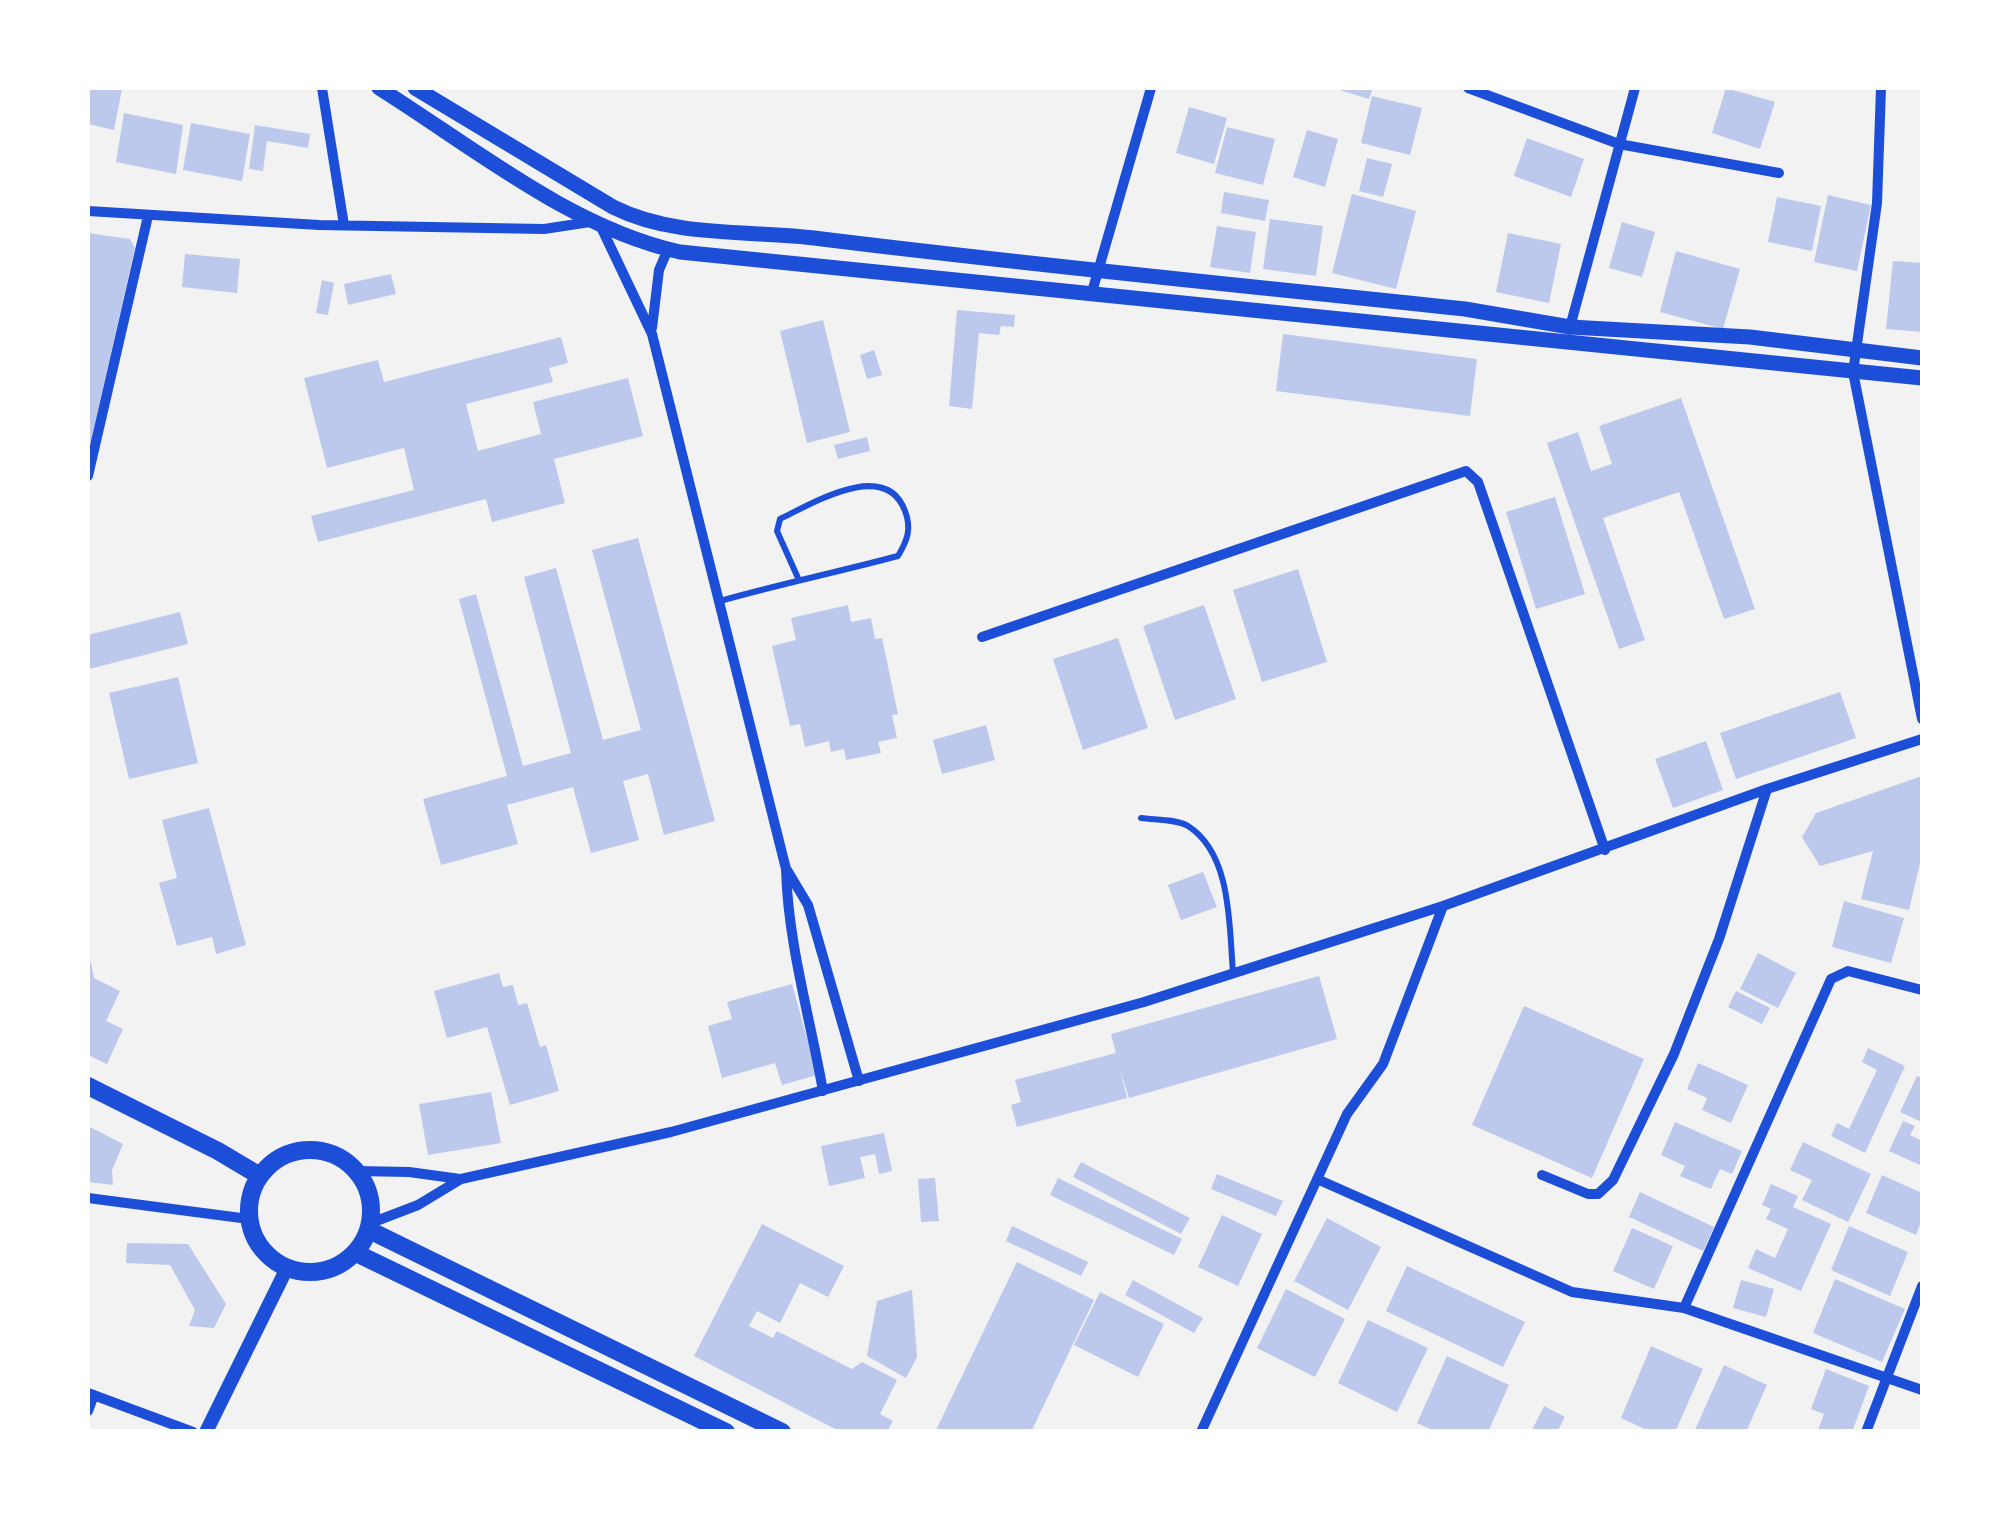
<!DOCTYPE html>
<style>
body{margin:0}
#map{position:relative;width:2010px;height:1519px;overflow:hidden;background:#f2f2f2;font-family:Helvetica,sans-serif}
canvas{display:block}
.frame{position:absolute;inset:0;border:90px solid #fff;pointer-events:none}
</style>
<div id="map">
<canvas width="2010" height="1519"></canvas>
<div class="frame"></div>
</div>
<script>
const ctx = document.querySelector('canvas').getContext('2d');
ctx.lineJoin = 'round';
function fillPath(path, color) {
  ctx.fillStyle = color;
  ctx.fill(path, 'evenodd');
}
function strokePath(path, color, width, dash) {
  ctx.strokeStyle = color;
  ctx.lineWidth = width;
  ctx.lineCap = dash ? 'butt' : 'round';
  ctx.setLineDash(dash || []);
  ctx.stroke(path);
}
fillPath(new Path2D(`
 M90,88l32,1 -8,41 -26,-6z
 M1333,88h40l-4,11z
 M1726,88l49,14 -15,47 -48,-16z
 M1372,96l50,12 -12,47 -49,-12z
 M1189,107l38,11 -13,46 -38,-11z
 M124,113l59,12 -7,49 -60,-12z
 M191,123l59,11 -8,47 -59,-11z
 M255,125l55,9 -2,14 -41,-7 -4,30 -14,-2z
 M1227,127l48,12 -12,46 -48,-12z
 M1307,130l31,9 -13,48 -32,-10z
 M1527,138l57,21 -13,38 -57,-21z
 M1367,158l25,6 -9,33 -24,-6z
 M1224,192l45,8 -4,21 -44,-8z
 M1352,194l64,17 -20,78 -64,-16z
 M1828,195l43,10 -14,66 -43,-9z
 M1777,197l44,9 -9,45 -44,-9z
 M1270,219l53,7 -7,50 -53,-7z
 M1622,222l33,10 -13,45 -33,-9z
 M1217,226l39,6 -6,41 -40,-6z
 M88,233l42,6 5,9 -46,201z
 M1508,233l53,11 -12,59 -53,-11z
 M1676,251l64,18 -17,60 -63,-17z
 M185,254l55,5 -3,34 -55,-6z
 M1893,261l29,2v69l-36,-3z
 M391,274l5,20 -48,11 -4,-21z
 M322,280l12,3 -6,32 -12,-2z
 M957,310l58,5 -1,12 -13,-1 -2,9 -20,-2 -7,76 -23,-3z
 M823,320l27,112 -43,11 -27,-112z
 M1283,334l194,25 -7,57 -194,-25z
 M561,337l7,26 -19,5 4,14 -87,22 12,47 63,-17 -8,-32 95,-24 15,58 -89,23 11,44 -73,19 -6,-23 -168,43 -7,-26 103,-26 -10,-42 -77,20 -23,-90 74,-18 6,22z
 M874,350l8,25 -15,4 -7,-24z
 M1681,398l74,211 -31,10 -45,-127 -76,26 42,122 -26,9 -72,-206 31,-11 13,39 21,-7 -13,-38z
 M867,437l3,14 -32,8 -4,-14z
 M1555,497l30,97 -49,15 -30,-97z
 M638,538l77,283 -51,14 -16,-61 -25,7 16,59 -48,13 -18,-66 -66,18 11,39 -77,21 -18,-66 84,-23 -48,-177 17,-5 47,172 48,-13 -47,-176 32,-9 47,172 38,-10 -49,-180z
 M1298,569l29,93 -65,20 -29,-92z
 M848,605l3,17 20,-4 4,21 7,-1 16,76 -6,1 5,23 -19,4 3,11 -35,7 -2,-11 -13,3 -2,-11 -24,6 -5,-23 -10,2 -18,-80 24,-6 -5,-22z
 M1204,605l32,94 -61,21 -32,-94z
 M180,612l8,32 -99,25 -1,-34z
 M1118,638l30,90 -65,22 -30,-91z
 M178,677l20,86 -69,16 -20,-86z
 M1840,692l16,46 -120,41 -16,-46z
 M986,725l9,35 -53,14 -9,-34z
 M1706,741l17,49 -50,18 -18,-49z
 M1922,776v79l-13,55 -48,-11 12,-48 -53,15 -18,-29 14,-24z
 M209,808l37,137 -30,9 -4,-17 -35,9 -18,-63 18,-5 -15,-58z
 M1203,872l14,35 -36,13 -13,-35z
 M1844,901l60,17 -13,45 -59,-16z
 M1758,953l38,20 -18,35 -38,-19z
 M88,961l3,2 3,15 26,13 -14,30 17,8 -16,35 -19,-9z
 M499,973l4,14 10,-2 5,20 9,-2 13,44 6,-2 13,46 -49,14 -23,-78 -40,11 -13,-47z
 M1319,976l18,63 -208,59 -9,-28 7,28 -110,29 -6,-22 10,-3 -6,-22 101,-27 -5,-19z
 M792,984l25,91 -35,10 -7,-22 -53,15 -14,-52 24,-7 -5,-17z
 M1736,991l34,17 -8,16 -34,-17z
 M1524,1006l120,53 -52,119 -120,-53z
 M1868,1048l37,18 -40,87 -34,-17 6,-13 12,6 28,-59 -15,-8z
 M1698,1063l50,22 -17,38 -29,-13 5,-12 -20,-9z
 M1917,1076l5,2v44l-22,-10z
 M491,1092l10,51 -73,12 -9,-51z
 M1903,1121l12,5 -5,9 12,6v25l-33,-15z
 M1675,1122l67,29 -10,23 -12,-5 -9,20 -31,-13 5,-10 -24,-11z
 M88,1126l35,18 -11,26 1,15 -25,-3z
 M884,1133l8,38 -13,3 -4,-20 -15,3 5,21 -36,8 -8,-40z
 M1803,1142l68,32 -23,48 -46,-22 10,-20 -22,-10z
 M1081,1162l109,56 -9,16 -108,-57z
 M1217,1174l66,27 -7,15 -65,-27z
 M1882,1175l40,18v26l-6,16 -50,-22z
 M935,1178l4,43 -18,1 -3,-43z
 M1058,1178l124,61 -8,16 -124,-60z
 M1771,1184l27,12 -5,11 38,17 -30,67 -53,-23 8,-19 19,9 13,-29 -22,-10 5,-10 -9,-4z
 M1640,1192l74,35 -11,24 -74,-34z
 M1222,1215l40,19 -24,52 -40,-19z
 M1327,1218l54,29 -33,63 -54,-29z
 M762,1224l82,42 -16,31 -28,-14 -20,40 -23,-12 -8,15 24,12 4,-7 75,38 10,-7 35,18 -17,34 13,7 -6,11h-46l-147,-76z
 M1012,1226l76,36 -7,14 -75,-35z
 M1849,1226l59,26 -18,44 -59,-26z
 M1632,1228l41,18 -19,43 -41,-18z
 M127,1243l61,1 38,60 -12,24 -25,-2 6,-16 -25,-45 -44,-2z
 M1017,1262l77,38 -63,132h-96z
 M1407,1266l118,56 -22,45 -117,-56z
 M1835,1279l70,30 -23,53 -69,-29z
 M1133,1280l70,38 -9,15 -69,-38z
 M1741,1280l33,9 -8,28 -33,-9z
 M1286,1289l59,30 -30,58 -58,-29z
 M912,1290l5,67 -11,21 -39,-22 10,-55z
 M1100,1292l64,32 -26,53 -64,-32z
 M1368,1320l60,28 -31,64 -59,-29z
 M1651,1346l52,23 -28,63h-24l-30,-14z
 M1447,1356l62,29 -21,47h-51l-20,-9z
 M1724,1365l43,20 -21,47h-52z
 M1826,1369l43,17 -17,46 -34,-2 6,-16 -13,-5z
 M1544,1406l21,11 -8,15h-26z`), '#bdc9ec');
strokePath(new Path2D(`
 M720,601c60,-17 118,-29 178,-45 9,-15 14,-27 7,-45 -19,-52 -90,-9 -125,8l-3,12 21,47
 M1141,818c14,2 35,1 47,8 44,28 41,100 45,146`), '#1d4ed8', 6);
strokePath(new Path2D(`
 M322,88l22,137
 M1468,88l151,56 160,29
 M1881,88l-4,115 -24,169 69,347
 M88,211l231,14 225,4 46,-7
 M601,227l51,107 134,535c2,75 24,148 37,222
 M1092,292l59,-204
 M1570,327l65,-239
 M652,328l7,-58 9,-21
 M88,476l60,-260
 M982,637l484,-166 12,11 127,368
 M787,870l21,35 51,176
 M357,1171l52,1 51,7
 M1542,1175l46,19h10l15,-14 61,-126 45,-115 48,-150
 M1317,1179l255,113 112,16 238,82
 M88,1198l161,21
 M371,1223l47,-18 43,-26 210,-47 473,-130 299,-96 324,-117 155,-50
 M1684,1308l147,-329 17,-8 74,19
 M88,1393l105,39
 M88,1411l6,-16
 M1201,1432l146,-318 36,-50 60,-158
 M1866,1432l56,-146`), '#1d4ed8', 10);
strokePath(new Path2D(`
 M206,1432l81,-164`), '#1d4ed8', 14);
strokePath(new Path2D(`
 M379,88c94,59 192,140 301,164l1242,126
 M415,88l198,119c62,31 134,23 201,31 216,27 434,48 651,71l105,18 180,10 172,21`), '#1d4ed8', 15);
strokePath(new Path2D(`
 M88,1086l130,65 42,25
 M249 1211a61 61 0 1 1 122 0a61 61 0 1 1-122 0Z
 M369,1230l413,202
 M356,1253l370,179`), '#1d4ed8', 18);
</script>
